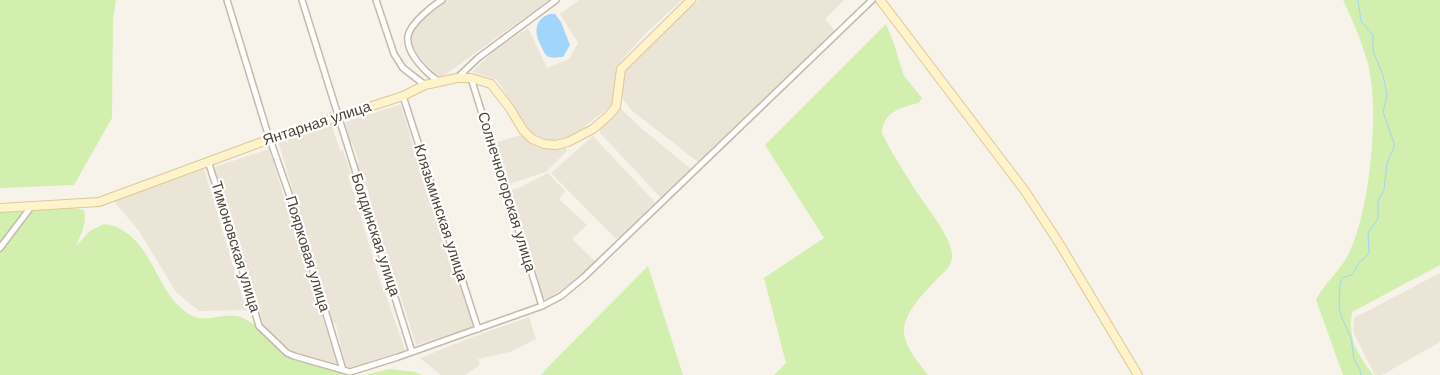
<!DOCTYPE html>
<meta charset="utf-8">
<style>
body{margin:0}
canvas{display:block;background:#f7f3ea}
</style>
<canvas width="1440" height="375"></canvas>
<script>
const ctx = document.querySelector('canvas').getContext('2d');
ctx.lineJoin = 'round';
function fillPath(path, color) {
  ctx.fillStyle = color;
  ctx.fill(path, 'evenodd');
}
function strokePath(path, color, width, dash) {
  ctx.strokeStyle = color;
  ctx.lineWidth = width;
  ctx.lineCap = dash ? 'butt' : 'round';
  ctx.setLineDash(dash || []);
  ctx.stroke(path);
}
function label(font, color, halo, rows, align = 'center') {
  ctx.font = font + ' Helvetica,sans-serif';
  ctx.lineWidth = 4.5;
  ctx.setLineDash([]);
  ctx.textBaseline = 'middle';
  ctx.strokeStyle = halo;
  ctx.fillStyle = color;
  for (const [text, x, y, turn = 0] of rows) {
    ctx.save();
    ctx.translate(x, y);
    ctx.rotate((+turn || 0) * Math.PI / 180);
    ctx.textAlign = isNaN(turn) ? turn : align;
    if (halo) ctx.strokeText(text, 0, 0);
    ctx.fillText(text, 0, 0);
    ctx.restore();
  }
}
fillPath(new Path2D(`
 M447,0h102l-107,77 -8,-3 -18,-22 -6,-10 1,-8 3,-7 16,-15z
 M579,0h103l-37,34 -24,27 -5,12 -2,21 -3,12 -37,29 -20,6 -15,-3 -10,-8 -32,-50 -25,-8 23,-22 33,-22 19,40 22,-9 9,-16 -18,-29z
 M698,0h146l-19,19 10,12 -137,131 -67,-52 -10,-14 3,-25z
 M399,105l2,1 49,157h3l20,64 -57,18 -20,-64 -3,-3 -12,-34 -12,-42 1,-3 -3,-13 -2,-3h-3l-6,-18 3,-3 -6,-18 -3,-3 -5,-19z
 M619,107l22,21 50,41 -27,27 -4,1 -60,-64v-6z
 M331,123l9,28 3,-1 8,24 -3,1 34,112h1l22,63 -55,18h-4l-10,-44 -4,-2 -54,-181z
 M521,135l8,7 16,6 9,1 11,-3 2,5 -21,21 -40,13 -12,-42z
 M593,136l62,66 -35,36h-5l-64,-65z
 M269,149l19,60 49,155 -36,-8 -13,-8 -27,-23 -20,-73 -27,-85z
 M204,169l42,141 -47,1 -23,-19 -37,-61 -26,-31z
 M548,173l17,18 -6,8 28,26 -15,14 25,24 -17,14 -32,22h-5l-26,-76 -9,-32 13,-4z
 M1440,273v69l-58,33h-7l-22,-43 1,-14z
 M529,317l7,22 -26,13 -32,7 2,6 -15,10h-24l-21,-17 50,-20z`), '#ebe5d8');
fillPath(new Path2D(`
 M0,0h116l-3,19 -1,99 -38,67 -74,3z
 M1343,0h97v265l-88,47c-4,29 5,40 21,63h-30l-27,-75c9,-18 25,-30 33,-47 21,-42 31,-143 19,-189 -6,-22 -15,-43 -25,-64z
 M886,24l7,17 11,35 18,22 -3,5c-18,4 -36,9 -37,30 9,19 21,37 32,55 10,16 37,48 38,66 1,12 -7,17 -15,25 -12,13 -34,34 -33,53 1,16 15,31 24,43h-154l12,-12 -22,-85 60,-40 -59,-93z
 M72,208l12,2c3,13 -3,25 -8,36l14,-15 14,-7c5,1 12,2 18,6 33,19 35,64 67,84 16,11 33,-3 52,3 19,8 31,25 48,36 15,10 43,13 61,22h-350v-164z
 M648,266l35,109h-142l7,-8z
 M390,369l25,3 7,3h-58z`), '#d2efaf');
fillPath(new Path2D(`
 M550,14h5l6,8 9,23 -7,12c-5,0 -11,2 -16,-1 -3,-3 -4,-6 -6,-10 -7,-13 -7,-27 9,-32z`), '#a1d5f9');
strokePath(new Path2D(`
 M1358,0l3,21 12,14v16l10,24 4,20 -4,17 11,31v5l-7,15 -3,27 -6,11v18l-10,14 1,19 -4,6 -6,4 -6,12 -11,4 -2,6 -1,24 3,10 9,20 3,21 6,11 1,5`), '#a1d5f9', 1);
const street = new Path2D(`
 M227,0l39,128 29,83 48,159
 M302,0l110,352
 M376,0l18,54 9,14 22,17
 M457,78l21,-20 78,-58
 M471,78l71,228
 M440,82c-12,-7 -35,-29 -32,-46 2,-12 24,-30 34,-36
 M403,96l75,233
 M208,161l26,81 25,84 28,27 7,3 56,16 48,-15 144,-51 19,-10 23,-19 288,-277
 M0,248l31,-41`);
const secondary = new Path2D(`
 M880,0l145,191 34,52 79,132
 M0,208l99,-6 171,-63 133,-43 22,-11 32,-7h14l20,6 18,23 14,23 9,9 12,5 12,1 12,-3 25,-13 15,-13 8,-9 5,-38 70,-69`);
strokePath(street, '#c4bbab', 8);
strokePath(secondary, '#dcc995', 10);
strokePath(street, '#fff', 5);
strokePath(secondary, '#fff3cc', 8);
label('15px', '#4c4437', '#fff', [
 ["Янтарная улица",317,124,-18],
 ["Солнечногорская улица",506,192,73],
 ["Клязьминская улица",440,213,72],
 ["Болдинская улица",375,235,72],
 ["Тимоновская улица",235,247,73],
 ["Поярковая улица",307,254,73]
]);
</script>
